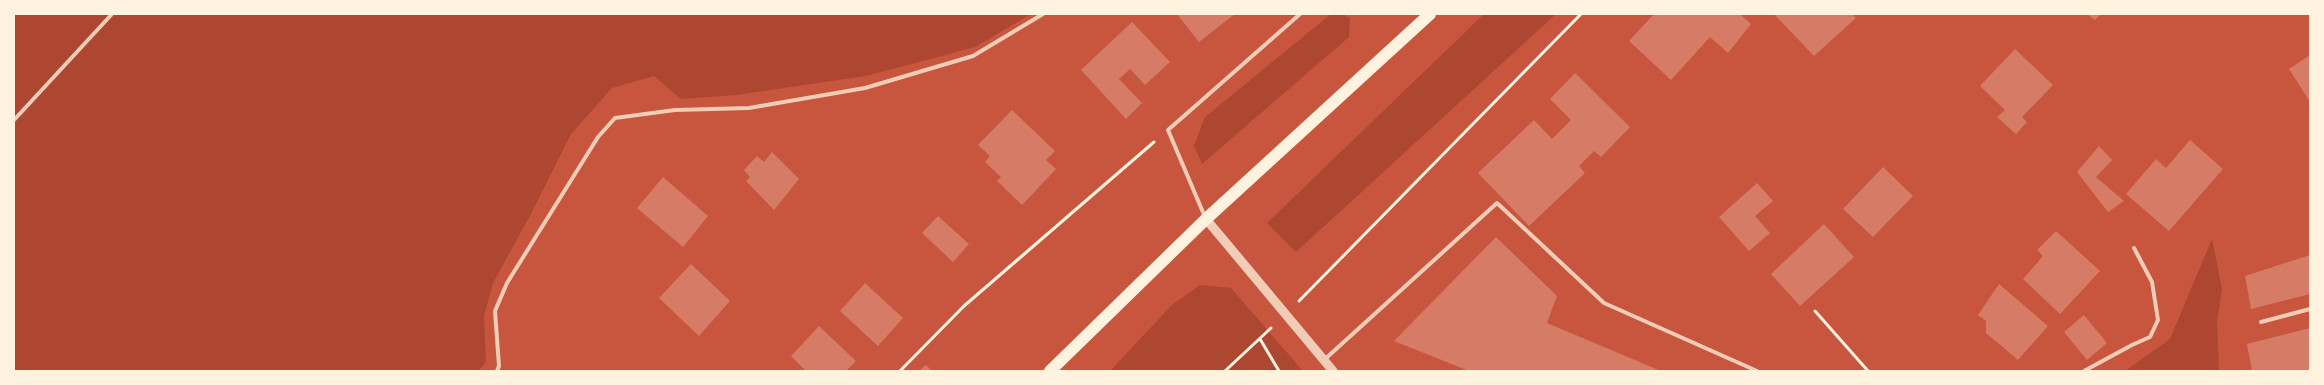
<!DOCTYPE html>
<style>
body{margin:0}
#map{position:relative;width:2324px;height:385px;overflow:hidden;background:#c8553d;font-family:"Source Sans 3",sans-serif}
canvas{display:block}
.frame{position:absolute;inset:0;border:15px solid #fff3e0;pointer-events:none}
</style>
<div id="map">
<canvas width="2324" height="385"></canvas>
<div class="frame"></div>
</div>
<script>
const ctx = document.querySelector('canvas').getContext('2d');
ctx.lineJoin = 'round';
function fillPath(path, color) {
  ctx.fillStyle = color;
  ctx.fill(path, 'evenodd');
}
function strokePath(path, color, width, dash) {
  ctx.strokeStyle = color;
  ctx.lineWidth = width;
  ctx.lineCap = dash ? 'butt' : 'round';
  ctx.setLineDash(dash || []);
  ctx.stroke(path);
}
fillPath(new Path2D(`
 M14,14h1017l-56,33 -109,29 -130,19 -55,4 -27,-23 -42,12 -41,46 -38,76 -40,73 -9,33 2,46 -8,9h-464z
 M1331,14h12l7,4 -1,19 -147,127 -8,-18 11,-29z
 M1484,14h72l-260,238 -29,-29z
 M2212,239l10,50 -5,33 2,49h-94l45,-32z
 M1200,285l31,3 72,83h-193l62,-66z`), '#ae4732');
fillPath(new Path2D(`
 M1177,14h58l-36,28z
 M1654,14h86l11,10 -23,29 -18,-16 -39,43 -42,-39z
 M1774,14h78l4,4 -42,38z
 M2087,14h14l-6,6z
 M1132,22l38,40 -25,23 -15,-16 -11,10 23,24 -16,16 -45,-49z
 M2015,49l38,36 -31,32 5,5 -11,12 -19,-17 8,-7 -25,-24z
 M2310,55v47l-21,-33z
 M1575,73l55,54 -29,30 -7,-6 -15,15 6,7 -56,53 -51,-53 56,-53 18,19 19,-19 -21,-21z
 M1012,110l43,41 -9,9 10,9 -34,36 -25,-24 4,-4 -16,-15 5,-6 -12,-11z
 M2190,140l33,29 -54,62 -43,-37 30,-35 10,9z
 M2099,146l13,14 -16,17 28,24 -16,11 -31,-40z
 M772,152l27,27 -25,31 -28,-29 4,-4 -6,-7 13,-14 7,6z
 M1883,167l30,29 -40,41 -30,-28z
 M663,177l45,39 -25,31 -46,-39z
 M1757,183l16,18 -18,15 15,17 -21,18 -30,-34z
 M938,216l31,28 -16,18 -31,-29z
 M1824,224l30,33 -54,49 -29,-32z
 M2056,231l44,40 -40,43 -37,-35 20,-23 -6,-6z
 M1496,237l61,59 -10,27 114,48h-192l-75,-30z
 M2310,255v39l-59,15 -6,-33z
 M691,264l39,37 -31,35 -40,-38z
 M865,283l38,35 -25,28 -38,-35z
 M1999,284l49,42 -30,34 -32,-27v-12l-8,-6z
 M2084,315l23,28 -20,17 -23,-28z
 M819,326l37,35 -10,10h-40l-15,-15z
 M2310,328v43h-58l-5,-27z
 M926,365l6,6h-13z`), '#d67c66');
strokePath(new Path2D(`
 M1299,301l282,-287
 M1815,311l53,60
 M1260,339l19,32
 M900,371l64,-65 190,-164
 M1225,371l46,-43`), '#fff3e0', 3);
strokePath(new Path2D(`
 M14,120l98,-106
 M1205,217l-37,-87 132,-116
 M2261,322l49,-13
 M1324,360l173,-157 107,100 153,68
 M497,371l2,-5 -4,-55 12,-28 91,-146 17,-19 60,-8 74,-2 116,-20 108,-32 70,-42
 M2084,371l48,-26 18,-8 8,-17 -6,-38 -18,-34`), '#f1ccb7', 4);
strokePath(new Path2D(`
 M1206,219l127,152`), '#f1ccb7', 9);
strokePath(new Path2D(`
 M1050,371l156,-152 224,-205`), '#fff3e0', 12);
</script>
